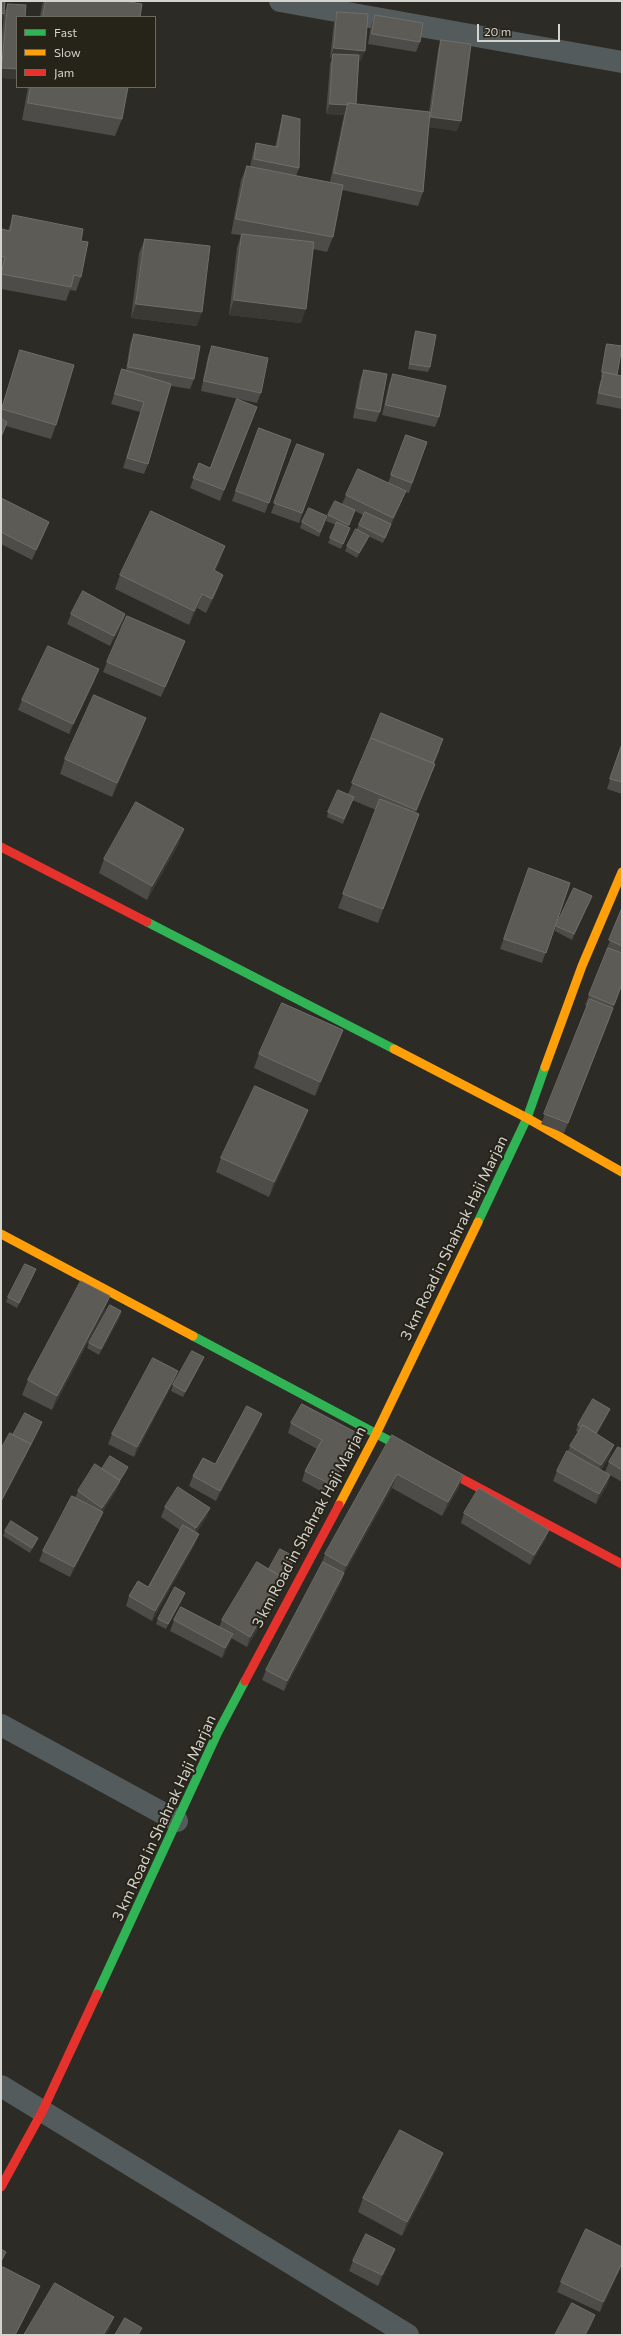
<!DOCTYPE html>
<style>
body{margin:0}
#map{position:relative;width:623px;height:2336px;overflow:hidden;background:#2d2b26;font-family:Commissioner,sans-serif}
canvas{display:block}
.frame{position:absolute;inset:0;border:2px solid #d5d3cd;pointer-events:none}
.legend{position:absolute;left:16px;top:16px;width:140px;height:72px;box-sizing:border-box;background:#262319;border:1px solid #6c6961;margin:0;padding:5px 7px;list-style:none;font-size:12px;color:#d5d3cd}
.legend li{display:flex;align-items:center;gap:8px;height:20px}
.legend b{width:20px;border:1px solid #6c6961}
.scale{position:absolute;left:477px;top:24px;width:83px;height:18px;box-sizing:border-box;border:2px solid #d5d3cd;border-top:0;padding-left:5px;font-size:12px;line-height:14px;white-space:nowrap;color:#d5d3cd;-webkit-text-stroke:3px #262319;paint-order:stroke}
</style>
<div id="map">
<canvas width="623" height="2336"></canvas>
<div class="frame"></div>
<ul class="legend">
<li><b style="height:5px;background:#30b455"></b>Fast</li>
<li><b style="height:5px;background:#ff9f0a"></b>Slow</li>
<li><b style="height:5px;background:#e5322d"></b>Jam</li>
</ul>
<div class="scale">20 m</div>
</div>
<script>
const ctx = document.querySelector('canvas').getContext('2d');
ctx.lineJoin = 'round';
function strokePath(path, color, width, dash) {
  ctx.strokeStyle = color;
  ctx.lineWidth = width;
  ctx.lineCap = dash ? 'butt' : 'round';
  ctx.setLineDash(dash || []);
  ctx.stroke(path);
}
function fillPath(path, color) {
  ctx.fillStyle = color;
  ctx.fill(path, 'evenodd');
}
function label(font, color, halo, rows, align = 'center') {
  ctx.font = font + ' Commissioner,sans-serif';
  ctx.lineWidth = 4;
  ctx.setLineDash([]);
  ctx.textBaseline = 'middle';
  ctx.strokeStyle = halo;
  ctx.fillStyle = color;
  for (const [text, x, y, turn = 0] of rows) {
    ctx.save();
    ctx.translate(x, y);
    ctx.rotate((+turn || 0) * Math.PI / 180);
    ctx.textAlign = isNaN(turn) ? turn : align;
    if (halo) ctx.strokeText(text, 0, 0);
    ctx.fillText(text, 0, 0);
    ctx.restore();
  }
}
strokePath(new Path2D(`
 M280,1l342,61
 M1,1725l176,96
 M1,2086l407,249`), '#545b5c', 22);
strokePath(new Path2D(`
 M147,922l247,127
 M478,1222l49,-104 18,-51
 M193,1336l195,104
 M97,1994l120,-260 28,-53`), '#30b455', 9);
strokePath(new Path2D(`
 M394,1049l133,69 95,54
 M545,1067l37,-101 40,-94
 M1,1234l192,102
 M339,1505l37,-71 102,-212`), '#ff9f0a', 9);
strokePath(new Path2D(`
 M1,847l146,75
 M436,1465l186,99
 M245,1681l94,-176
 M1,2187l41,-75 55,-118`), '#e5322d', 9);
fillPath(new Path2D(`
 M1,1l3,12 4,-9 8,75 -15,-1v-31l3,-33 -3,9z
 M44,1h80l16,16h-100l2,-12z
 M337,12l24,49h-2l-3,43 73,8 9,-62 3,-10 16,91 -28,-4 -6,65 -5,14 -76,-16 -9,47 -6,15 -14,-3 -12,74 -72,-8 8,-67 4,-13 -10,-1 10,-54 6,-14 3,1 3,-14 3,-10 19,4 5,-22 3,-10 16,53 -3,8 34,6 14,-67 -18,-1 4,-50 2,-6h-2l4,-36z
 M375,15l45,27 -4,10 -48,-8 3,-19z
 M28,87h100l-6,32 -7,17 -93,-16z
 M13,215l68,26v36l-5,14 -6,-1 -4,11 -65,-12v-58h7z
 M145,239l52,87 -66,-8 8,-65z
 M416,331l14,36 -2,5 -20,-3 6,-33z
 M134,334l60,45 -4,10 -19,-3 -23,78 -4,10 -21,-6 17,-56 -29,-8 8,-25 3,-10 4,1 4,-26z
 M607,344l10,31 5,1v33l-26,-5 4,-22 2,-4 -1,-1 4,-28z
 M212,346l49,47 -4,10 -56,-12 7,-35z
 M20,350l36,75 -5,14 -45,-13 -5,12v-28l14,-46z
 M364,370l16,42 -4,10 -23,-4 7,-38z
 M393,374l46,43 -4,10 -53,-12 7,-31z
 M257,407l-37,94 -30,-13 9,-25 11,5z
 M259,428l32,12 -26,73 -33,-12z
 M406,435l21,7 -18,51 -4,-1 -3,9 -19,42 -15,-7h1l-2,5 -10,17 -12,-7 2,-5 10,-17 6,-14 -8,-4 -7,16 2,1 -2,6 -7,15 -13,-6 8,-18 -10,-4 2,-6 14,-11 4,-9 42,-12z
 M297,444l27,10 -25,69 -28,-10z
 M1,498l44,34 -13,28 -31,-16z
 M327,516l-8,21 -19,-9 2,-6z
 M220,561l-5,10 3,18 -12,24 -9,-5 -8,17 -74,-36 5,-14z
 M71,614h54l-3,10 -12,22 -43,-22z
 M185,641l-4,10 -20,46 -58,-25 4,-10z
 M95,680l-26,54 -51,-24 4,-10z
 M141,732l-29,65 -52,-23 5,-15z
 M371,738l69,11 -6,15h1l-5,14 -14,35 3,2 -41,108 -40,-15 38,-98 -24,-10 -9,24 -16,-7 1,-5 20,-18z
 M622,744v50l-15,-5z
 M179,843l-32,57 -48,-27 5,-14z
 M529,868l41,15 -28,80 -42,-14z
 M592,896l-20,44 -17,-9 1,-5z
 M622,908v77l-9,23 -3,10 -46,115 -23,-9 46,-118 -2,-1 22,-54h-1z
 M343,1030l-5,14 -23,52 -61,-28 5,-14z
 M308,1110l-5,14 -34,73 -53,-25 5,-14z
 M36,1269l-2,5 -17,34 -11,-6 2,-5z
 M105,1310l-53,100 -30,-15 6,-15z
 M121,1311l-1,6 -21,38 -12,-7 2,-5z
 M204,1357l-2,5 -19,35 -12,-6 2,-6z
 M178,1371l-4,10 -40,76 -26,-13 4,-10z
 M262,1414l-4,10 -42,77 -27,-15 4,-10 22,-12z
 M608,1414l-11,20 13,21 -9,15 4,2 4,-10 13,-13v33l-12,-7 -3,10 -11,19 -43,-23 4,-10 11,-20 2,-5 8,-14 -2,-1 2,-6z
 M291,1423l64,21 -27,51 -26,-14 3,-10 12,-22 -29,-16z
 M392,1435l71,40 -5,14 -16,27 -50,-28 -48,85 -3,10 -57,108 -22,-11 4,-10 54,-102 5,-14z
 M102,1469l24,3 -7,11 -3,8 -14,21h1l-4,10 -29,55 -31,-16 4,-10 32,-53 3,-7z
 M165,1507l45,1 -4,10 -10,15 -1,11 -43,77 -26,-15 3,-10 19,-9 32,-57 -19,-13z
 M464,1513l85,17 -4,10 -15,25 -69,-42z
 M5,1531l31,12 -6,10 -27,-17z
 M293,1563l-9,15 -2,11 -35,58 -16,-9 -2,6 -7,14 -52,-27 4,-11 45,7 3,-7 47,-51z
 M183,1598l-17,31 -10,-5 2,-5z
 M438,2167l-36,69 -44,-24 5,-14z
 M395,2249l-4,10 -13,27 -29,-15 4,-10z
 M622,2265l-22,47 -43,-20 4,-10z`), '#4e4c48');
fillPath(new Path2D(`
 M1,13l3,1 -3,9z
 M334,48l31,3 -4,10 -28,-2v-5l-1,4h-2z
 M2,68l15,1v8l-1,2 -15,-1v-8z
 M330,104l18,1 -4,10 -18,-1z
 M431,117l30,4 -4,10 -30,-4z
 M234,300l72,9 -5,14 -72,-8z
 M136,304l66,8 -5,14 -66,-8z
 M406,491l-4,10 -12,27 3,-10z
 M49,522l-4,10 -13,28 4,-10z
 M369,536l-2,5 -10,17 2,-5z
 M225,546l-5,15 -12,23 6,-14z
 M223,575l-5,14 -12,24 6,-14z
 M202,594l-5,14 -8,17 5,-14z
 M125,614l-3,10 -12,22 4,-10z
 M185,641l-4,10 -20,46 4,-10z
 M99,669l-4,11 -26,54 4,-10z
 M146,718l-5,14 -29,65 5,-14z
 M435,764l-5,14 -19,46 5,-14z
 M184,829l-5,14 -32,57 5,-14z
 M592,896l-2,6 -18,38 2,-6z
 M343,1030l-5,14 -23,52 5,-14z
 M308,1110l-5,14 -34,73 5,-15z
 M36,1269l-2,5 -17,34 2,-5z
 M110,1296l-5,14 -53,100 5,-14z
 M121,1311l-1,6 -21,38 2,-6z
 M204,1357l-2,5 -19,35 2,-5z
 M178,1371l-4,10 -40,76 3,-10z
 M610,1409l-2,5 -15,26 1,-5z
 M262,1414l-4,10 -42,77 4,-10z
 M42,1422l-2,6 -13,26 -26,50v-3z
 M359,1434l-4,10 -27,51 4,-10z
 M614,1445l-4,10 -13,20 4,-10z
 M128,1467l-2,5 -7,11 -3,8 -17,27 3,-10z
 M397,1474l-5,14 -51,92 5,-14z
 M463,1475l-5,14 -16,27 6,-14z
 M610,1475l-3,10 -11,19 3,-10z
 M210,1508l-4,10 -13,20 3,-10z
 M103,1512l-4,10 -29,55 4,-10z
 M549,1530l-4,10 -15,25 4,-10z
 M199,1534l-4,10 -43,77 3,-10z
 M38,1538l-2,5 -6,10 2,-5z
 M295,1557l-2,6 -13,23 2,-5z
 M344,1573l-3,10 -57,108 3,-10z
 M285,1579l-3,10 -35,58 3,-10z
 M185,1593l-2,5 -17,31 2,-5z
 M233,1634l-4,10 -7,14 3,-10z
 M443,2153l-5,14 -36,69 5,-14z
 M395,2249l-4,10 -13,27 4,-11z
 M6,2252l-2,6 -3,5v-2z
 M622,2263v2l-22,47 3,-10z
 M40,2286l-4,10 -20,39h-1z
 M595,2315l-3,10 -6,10h-1z
 M114,2317l-5,14 -3,4h-3z`), '#3b3934');
const building = new Path2D(`
 M1,1h4l-1,13 -3,-1z
 M46,1h78l18,3 -2,13h-97z
 M8,4l18,1 -1,12h-8v52l-15,-1z
 M337,12l31,2 -3,37 -31,-3z
 M375,15l48,8 -3,19 -48,-8z
 M441,40l30,4 -10,77 -30,-4z
 M333,54l26,1 -3,49 -8,-1v2l-18,-1z
 M31,87h97l-6,32 -94,-16z
 M348,103l82,9 -7,80 -89,-19z
 M283,115l17,4 -1,49 -45,-9 2,-16 21,4z
 M247,166l96,19 -10,52 -97,-18z
 M13,215l70,14 -2,12 7,1 -7,35 -7,-2 -3,12 -70,-13 4,-17 -4,-1v-23l1,-4 8,2z
 M242,234l72,8 -8,67 -72,-9z
 M145,239l65,7 -8,66 -66,-8z
 M416,331l20,4 -6,32 -20,-3z
 M134,334l66,12 -6,33 -66,-12z
 M607,344l15,2 -5,29 -15,-3z
 M212,346l56,12 -7,35 -57,-12z
 M20,350l54,15 -18,60 -54,-16z
 M122,369l49,15 -23,80 -21,-6 17,-56 -29,-8z
 M364,370l23,4 -7,38 -23,-4z
 M604,372l18,4v22l-23,-5z
 M393,374l53,12 -7,31 -53,-12z
 M237,399l20,8 -33,83 -31,-12 6,-15 11,5z
 M1,419l6,3 -6,15z
 M259,428l32,12 -22,63 -33,-12z
 M406,435l21,7 -15,41 -21,-8z
 M297,444l27,10 -22,59 -28,-10z
 M358,469l48,22 -13,27 -47,-23z
 M1,498l48,24 -13,28 -35,-18z
 M335,501l20,9 -6,15 -21,-10z
 M309,508l18,8 -7,16 -18,-10z
 M151,511l74,35 -11,24 9,5 -11,24 -10,-5 -8,17 -74,-36z
 M365,512l26,12 -6,14 -26,-13z
 M337,522l13,6 -7,16 -13,-6z
 M356,529l13,7 -10,17 -12,-7z
 M83,591l42,23 -11,22 -43,-22z
 M127,616l58,25 -20,46 -58,-25z
 M48,646l51,23 -26,55 -51,-24z
 M94,695l52,23 -29,65 -52,-24z
 M381,713l62,26 -10,24 -62,-25z
 M371,738l64,26 -19,46 -64,-27z
 M622,744v38l-12,-3z
 M338,790l16,7 -10,22 -16,-7z
 M380,799l39,15 -36,95 -40,-15z
 M136,802l48,27 -32,57 -48,-27z
 M529,868l41,15 -24,70 -42,-14z
 M574,888l18,8 -18,38 -18,-8z
 M622,908v38l-13,-6z
 M608,948l14,5v31l-8,21 -25,-10z
 M590,999l23,9 -45,115 -24,-9z
 M282,1003l61,27 -23,52 -61,-28z
 M255,1086l53,24 -34,72 -53,-24z
 M25,1264l11,5 -17,34 -11,-6z
 M81,1281l29,15 -53,100 -29,-16z
 M110,1305l11,6 -20,38 -12,-6z
 M192,1351l12,6 -19,35 -12,-7z
 M153,1358l25,13 -41,76 -25,-13z
 M593,1399l17,10 -14,24 -13,-8 -2,2 -3,-2z
 M302,1404l57,30 -27,51 -27,-14 17,-31 -31,-17z
 M247,1406l15,8 -42,77 -27,-15 10,-18 12,6z
 M25,1413l17,9 -11,22 -18,-9z
 M583,1425l31,20 -13,20 -31,-19z
 M10,1433l21,11 -30,57v-52z
 M392,1435l71,40 -15,27 -51,-28 -51,92 -21,-12z
 M618,1447l4,2v21l-13,-8z
 M567,1451l43,24 -11,19 -42,-23z
 M110,1456l18,11 -8,13 -18,-11z
 M95,1464l25,17 -18,27 -24,-17z
 M178,1487l32,21 -14,20 -31,-21z
 M479,1488l70,42 -15,25 -70,-42z
 M72,1496l31,16 -29,55 -31,-16z
 M11,1521l27,17 -6,10 -27,-17z
 M183,1525l16,9 -44,77 -26,-15 9,-15 10,6z
 M280,1549l15,8 -12,21 -14,-9z
 M257,1562l28,17 -35,58 -28,-17z
 M323,1562l21,11 -57,108 -21,-11z
 M175,1587l10,6 -17,31 -10,-5z
 M181,1607l52,27 -8,14 -51,-28z
 M400,2130l43,23 -36,69 -44,-24z
 M586,2229l36,18v16l-19,39 -42,-20z
 M366,2234l29,15 -13,26 -29,-14z
 M1,2249l5,3 -5,9z
 M3,2267l37,19 -25,49h-14v-64z
 M55,2283l59,34 -11,18h-79z
 M572,2303l23,12 -10,20h-30z
 M125,2318l17,10 -4,7h-23z`);
fillPath(building, '#5d5b56');
strokePath(building, '#706e69', 1);
label('15px', '#d5d3cd', '#262319', [
 ["3 km Road in Shahrak Haji Marjan",454,1238,-64],
 ["3 km Road in Shahrak Haji Marjan",309,1527,-62],
 ["3 km Road in Shahrak Haji Marjan",164,1818,-65]
]);
</script>
